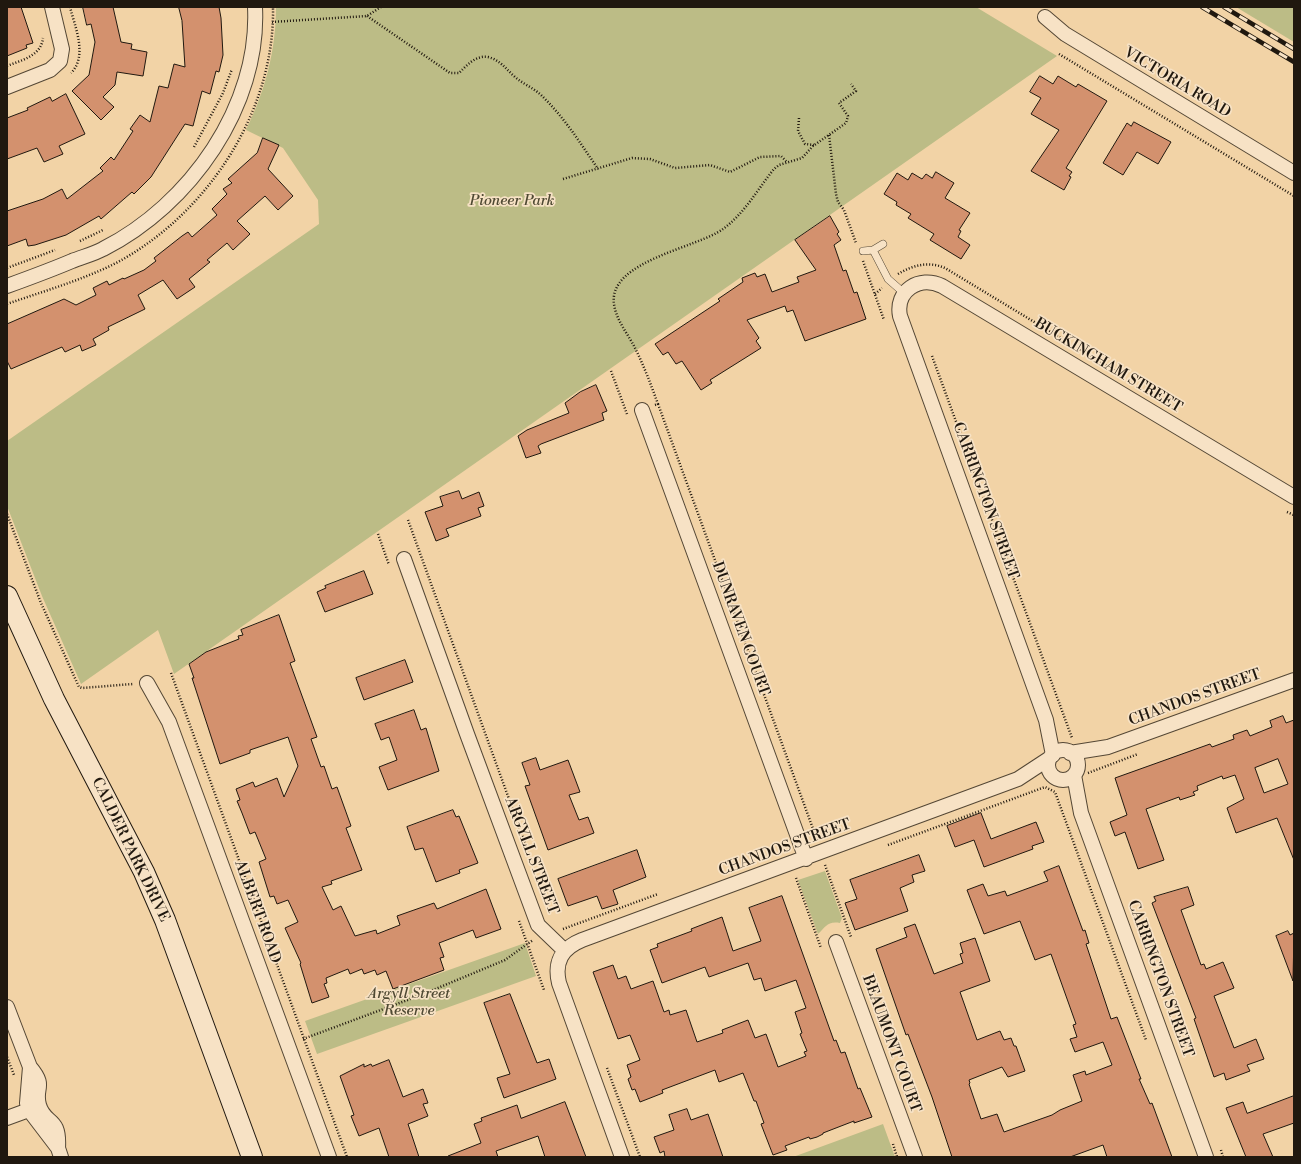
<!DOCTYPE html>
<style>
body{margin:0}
#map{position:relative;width:1301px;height:1164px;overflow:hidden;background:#f2d3a6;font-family:"Libre Bodoni",serif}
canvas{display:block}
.frame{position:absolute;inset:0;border:8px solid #20180f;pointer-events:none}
</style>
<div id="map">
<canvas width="1301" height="1164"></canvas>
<div class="frame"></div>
</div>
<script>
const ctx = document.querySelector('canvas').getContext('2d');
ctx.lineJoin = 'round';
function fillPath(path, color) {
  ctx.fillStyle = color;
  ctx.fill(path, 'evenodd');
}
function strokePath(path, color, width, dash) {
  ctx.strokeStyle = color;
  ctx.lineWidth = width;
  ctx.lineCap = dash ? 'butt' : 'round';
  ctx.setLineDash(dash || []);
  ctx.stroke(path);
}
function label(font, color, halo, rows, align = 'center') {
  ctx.font = font + ' "Libre Bodoni",serif';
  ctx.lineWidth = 3.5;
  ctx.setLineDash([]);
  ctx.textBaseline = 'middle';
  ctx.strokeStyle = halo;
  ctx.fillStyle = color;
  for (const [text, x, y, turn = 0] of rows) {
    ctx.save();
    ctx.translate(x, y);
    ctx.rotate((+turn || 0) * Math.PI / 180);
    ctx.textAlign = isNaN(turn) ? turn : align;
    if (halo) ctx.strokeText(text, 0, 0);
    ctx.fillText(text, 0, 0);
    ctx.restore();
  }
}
fillPath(new Path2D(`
 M276,7h700l81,49 -883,618 -16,-44 -77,54 -39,-88 -35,-90v-65l312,-217 -1,-24 -35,-52 -37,-18c19,-39 30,-79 30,-123z
 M1236,7h58v35z
 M825,871l17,47 -2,5c-13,-2 -14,4 -22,11l-20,-54z
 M525,943l11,33 -219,78 -12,-33z
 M883,1124l12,33h-102z`), '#bcbc86');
const building = new Path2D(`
 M7,7h14l12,36 -7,2 1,3 -20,8z
 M83,7h30l8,35 11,2 -1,5 16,3 -4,24 -26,-4 -2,13 -12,12 11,10 -13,13 -29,-29 17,-16 6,-33 -4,-18 -4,1z
 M179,7h40l2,11 2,37 -4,17 -3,-1 -6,23 -8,-3 -9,35 -8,-2 -34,53 -17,17 -2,-2 -31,27 -2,-3 -33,19 -31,10 -7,1 -2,-7 -19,7v-35l36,-12 19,-10 5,10 36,-28 -3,-3 11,-11 3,3 19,-29 -3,-2 10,-14 10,7 9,-36 9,2 6,-24 11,3 -3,-46z
 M1040,76l13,8 5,-8 18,11 2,-3 29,17 -41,67 6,4 -3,4 2,1 -7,13 -33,-19 28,-41 -28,-16 10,-16 -11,-6z
 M66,94l19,40 -26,12 4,8 -19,8 -7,-14 -30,11v-41l21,-8 -1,-2 23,-11 2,4z
 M1134,122l37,20 -13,22 -21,-12 -14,23 -20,-12 24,-40 4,3z
 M263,138l16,7 -11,24 25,27 -15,14 -13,-14 -28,25 13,13 -17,16 -6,-7 -20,17 3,2 -21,17 6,8 -18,12 -14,-19 -25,15 7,14 -37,18 1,3 -16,9 3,6 -14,6 -2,-6 -15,7 -3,-5 -51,22 -4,-8v-37l57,-25 12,6 20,-10 -3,-7 14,-7 2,4 14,-7 1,1 20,-9 12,-9 -2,-3 28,-22 6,-4 4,5 25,-22 -5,-6 15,-15 -4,-5 9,-6 -4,-4 29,-26z
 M936,172l18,11 -9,15 25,15 -11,17 2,1 -3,6 12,8 -9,14 -31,-19 4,-6 -26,-16 3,-4 -15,-9 1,-3 -13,-8 13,-21 11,7 4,-7 10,6 4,-5 6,4z
 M830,216l9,16 -2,2 4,6 -7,5 9,26 3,-1 8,23 3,-1 9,27 -61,22 -12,-31 -6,2 -2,-6 -38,14 12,18 -3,3 5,7 -51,32 2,3 -11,7 -19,-29 -6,3 -8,-12 -5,3 -8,-11 65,-43 -2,-2 25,-17 -1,-4 13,-5 2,4 8,-3 7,18 27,-10 -2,-5 19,-7 -21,-30z
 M596,385l11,26 -5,2 2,7 -63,24 -3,2 3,7 -15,5 -8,-22 9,-6 42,-17 -4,-10 15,-11z
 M459,491l3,8 17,-7 5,14 -6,2 3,8 -35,13 3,7 -13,5 -11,-29 18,-6 -3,-9z
 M364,571l9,23 -48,18 -8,-20 9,-4 -1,-2z
 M279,615l16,46 -5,2 27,74 -6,2 10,28 3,-1 8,23 5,-2 14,39 -5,2 16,42 -31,11 1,3 -10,3 11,23 8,-4 14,30 21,-6 1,4 23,-9 -3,-9 37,-13 3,6 49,-20 15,40 -25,9 -3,-8 -34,13 5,14 -4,1 4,12 -51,19 -7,-18 -9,4 -2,-5 -11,4 -2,-5 -12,5 -2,-5 -22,9 1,5 -3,1 5,13 -17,6 -12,-39 1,-1 -16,-35 13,-6 -10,-22 -11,4 -3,-8 -4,1 -11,-35 7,-3 -11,-27 -5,2 -8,-21 -5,-12 3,-1 -4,-11 17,-7 2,5 22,-9 7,19 14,-31 -10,-29 -38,13v3l-30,11 -28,-86h2l-5,-14 17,-12 33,-13 -1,-3 5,-1 -2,-5z
 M405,660l8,22 -49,18 -8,-22z
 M414,710l7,20 5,-2 13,43 -51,19 -9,-23 18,-7 -8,-23 -8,3 -6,-16z
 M1283,716l3,7 8,-3v140l-17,-42 -41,15 -9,-25 17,-9 -9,-24 -12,4 -1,-3 -25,10 1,4 -5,2 2,3 -15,5 -1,-3 -33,12 18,51 -26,9 -13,-37 -10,4 -5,-14 17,-7 -12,-37 95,-34 2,3 22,-8 -1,-4 14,-5 3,6 22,-9 -2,-6zM1278,759l10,25 -24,9 -9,-25z
 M536,758l4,12 28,-10 12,32 -11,3 10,25 9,-3 6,16 -46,17 -23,-64 5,-1 -8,-22z
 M453,810l3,7 3,-1 19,47 -19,7 1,3 -24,9 -13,-34 -8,2 -8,-23z
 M981,813l10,26 45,-17 8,20 -12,4 1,3 -49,18 -10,-27 -19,7 -8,-21z
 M637,850l9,27 -33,13 5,14 -16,5 -5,-13 -29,10 -10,-27z
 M919,855l6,16 -13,4 2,7 -14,6 8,23 -53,19 -10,-27 12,-4 -7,-19z
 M1059,866l24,65 2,-1 4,13 -3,1 25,75 6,-2 24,62h-2l11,25 2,-1 20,54h-65l-4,-12 -33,12h-118l-20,-60 -24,-63 -2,1 -30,-86 31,-12 -3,-9 11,-4 19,50 29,-11 -3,-9 3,-1 -3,-10 15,-5 15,43 -30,11 17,48 23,-9 4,9 7,-2 3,8h2l9,25 -17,6 -6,-10 -33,13 1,3 -1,1 12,35 16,-5 7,18 48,-17 8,-5 22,-9 -9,-26 12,-4 1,4 26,-10 -9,-23 -28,10 -5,-13 7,-2 -4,-12 3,-1 -25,-70 -16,6 -15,-39 -36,13 -17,-44 16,-6 5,12 17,-5 2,5 41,-15 -4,-9z
 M1188,887l6,18 -13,5 20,55 3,-1 2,5 17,-7 11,26 -20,8 20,52 22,-9 8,20 -17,6 3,6 -24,9 -2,-7 -10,4 -20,-58 2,-1 -44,-115 4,-2 -2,-4z
 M782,896l52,145 2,-1 5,13 4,-1 13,37 2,-1 12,29 -18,6v-2l-31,12v1l-6,3 -7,2 -1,-2 -24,9 2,4 -14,5 -12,-31 3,-1 -8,-22h-2l-11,-28 -24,9 -4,-12 -53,20 1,3 -23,9 -5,-13 -3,1 -4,-11 3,-2 -4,-12 13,-5 -10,-25 -12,4 -25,-67 20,-7 5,14 8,-3 5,13 22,-8 11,31 5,-2 1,5 16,-5 11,32 26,-9 -1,-3 26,-10 7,18 11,-4 12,33 28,-11 -2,-4 3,-1 -7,-17 2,-1 -7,-21 11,-4 -10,-28 -31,11 -4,-13 -7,2 -6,-17 -39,14 -4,-10 -43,16 -12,-33 8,-3 -1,-3 35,-13 -1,-2 31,-12 11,34 28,-10 -12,-33z
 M1288,931l2,4 4,-2 -1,48 -17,-45z
 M510,994l27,69 12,-4 7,20 -52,19 -7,-20 13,-4 -26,-71z
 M389,1060l14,37 20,-8 5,14 -5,1 5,12 -20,8 11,33h-30l-10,-29 -20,8 -8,-20 3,-1 -14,-39 24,-12v3l7,-3 1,2z
 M1294,1096v27l-31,11 10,23h-27l-20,-49 17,-6 4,11z
 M565,1102l21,55h-41l-7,-21 -42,15 2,6h-49l-1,-1 33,-13 -7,-19 8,-3 -1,-3 36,-13 4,13z
 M687,1109l4,11 17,-6 15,43h-58l-1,-6 -4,2 -6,-16 20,-7 -5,-15z`);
fillPath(building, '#d3916e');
strokePath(building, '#20180f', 1);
const lane = new Path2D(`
 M873,250l15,29 16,14
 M863,251l10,-1 10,-6`);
const street = new Path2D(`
 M1045,17l20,17 229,139
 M7,87l43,-17 10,-9 2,-12 -10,-42
 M7,286c22,-8 44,-16 65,-25 10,-4 22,-7 31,-12 87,-44 157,-143 152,-242
 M642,410l164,449
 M404,559l63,175 71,191 26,25
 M147,683l22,39 160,435
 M1048 765a15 15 0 1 1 30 0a15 15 0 1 1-30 0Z
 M1070,753l38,-6 186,-67
 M1053,755l-7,-35 -146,-404c-5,-25 19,-41 42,-30l352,211
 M1074,775l7,38 125,344
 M836,942l79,215
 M7,1007l23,60c17,20 4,20 9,38 6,21 21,10 19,43
 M30,1067l-3,36 2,7 29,38 3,9
 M7,1118l30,-11
 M622,1157l-63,-174c-5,-21 3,-35 23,-43l436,-161 32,-21`);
const secondary = new Path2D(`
 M7,596l47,103 90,173 21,48 87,237`);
strokePath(lane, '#544735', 8);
strokePath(street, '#544735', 16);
strokePath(secondary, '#20180f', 22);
strokePath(new Path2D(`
 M70,7c5,20 18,49 1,66
 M367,16l83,57h9c8,-8 17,-18 29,-16 12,3 18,12 27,20 8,7 19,11 27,19 22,21 39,48 56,73
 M272,22l95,-6 14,-9
 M1059,54l235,142
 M7,66c15,-6 34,-10 36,-28
 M799,118l-1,13 7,13 9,1
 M829,135l7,59 2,8 6,8 12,33
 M194,147l29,-54 9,-24
 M563,179l69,-21 18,1 25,9 35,-3 20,7 30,-15 21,-1 6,6
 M80,241l23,-11
 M863,261l21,59
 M7,268l48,-18
 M898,274c15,-9 31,-13 47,-6l172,104
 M875,294l7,-6
 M7,304c37,-13 76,-24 111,-42 90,-49 157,-151 155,-255
 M932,356l140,382
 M611,371l16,43
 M658,404l158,433
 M655,405l3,-1c-7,-19 -14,-38 -23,-56 -7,-14 -19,-28 -21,-44 -6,-43 83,-56 109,-75 22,-16 34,-39 51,-60l5,-4 23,-7 11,-12 33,-23 2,-7 -9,-13 17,-12 -5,-7
 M1287,512l7,3
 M7,514l34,89 38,84 3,1 51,-4
 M408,520l118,326
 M378,534l11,31
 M171,673l176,484
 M1088,773l50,-19
 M888,845l157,-58 10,5 91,248
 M825,865l26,72
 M796,878l25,70
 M519,921l25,69
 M563,929l95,-35
 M303,1039l118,-44 84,-35 28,-20
 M7,1057l7,18
 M607,1068l33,89
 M893,1144l4,13
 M1221,1150l2,7`), '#20180f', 2.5, [1, 2]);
strokePath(lane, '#f7e2c5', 7);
strokePath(street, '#f7e2c5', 14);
strokePath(secondary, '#f7e2c5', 20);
const rail = new Path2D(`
 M1202,7l92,55
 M1224,7l70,42`);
strokePath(rail, '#20180f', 4.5);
strokePath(rail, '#f7e2c5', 3, [9]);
label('15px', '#20180f', '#f7e2c5', [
 ["VICTORIA ROAD",1177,83,31],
 ["BUCKINGHAM STREET",1108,366,31],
 ["CARRINGTON STREET",985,501,70],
 ["DUNRAVEN COURT",740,629,70],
 ["CHANDOS STREET",1195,698,-20],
 ["CHANDOS STREET",785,848,-20],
 ["CALDER PARK DRIVE",130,850,64],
 ["ARGYLL STREET",531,856,69],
 ["ALBERT ROAD",257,912,70],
 ["CARRINGTON STREET",1160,979,70],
 ["BEAUMONT COURT",891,1044,70]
]);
label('italic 15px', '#4f4933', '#f7e2c5', [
 ["Pioneer Park",512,201],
 ["Argyll Street",409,994],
 ["Reserve",409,1011]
]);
</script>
